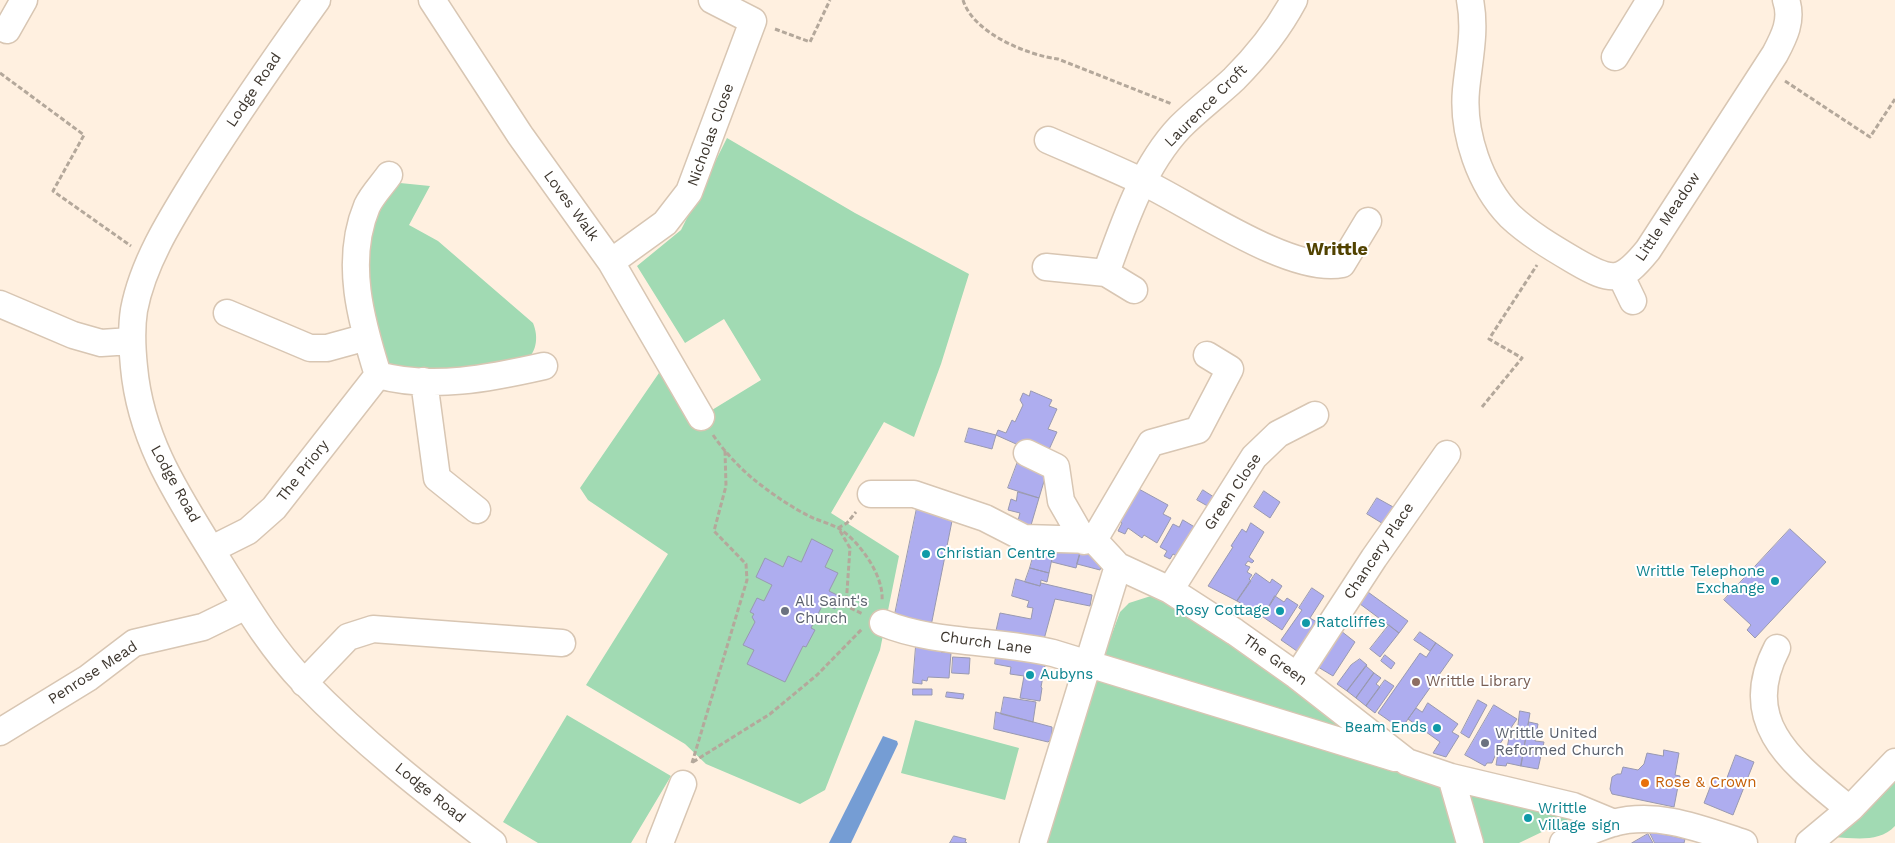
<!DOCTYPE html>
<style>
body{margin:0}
canvas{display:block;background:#fff0e0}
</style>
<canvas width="1895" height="843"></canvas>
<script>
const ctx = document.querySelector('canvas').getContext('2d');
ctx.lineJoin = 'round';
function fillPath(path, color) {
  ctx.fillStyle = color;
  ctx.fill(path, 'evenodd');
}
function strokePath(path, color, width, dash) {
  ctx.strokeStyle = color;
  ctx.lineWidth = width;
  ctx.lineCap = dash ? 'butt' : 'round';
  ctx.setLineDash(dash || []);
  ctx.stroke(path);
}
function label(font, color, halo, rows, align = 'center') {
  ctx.font = font + ' "Work Sans",sans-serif';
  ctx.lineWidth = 4;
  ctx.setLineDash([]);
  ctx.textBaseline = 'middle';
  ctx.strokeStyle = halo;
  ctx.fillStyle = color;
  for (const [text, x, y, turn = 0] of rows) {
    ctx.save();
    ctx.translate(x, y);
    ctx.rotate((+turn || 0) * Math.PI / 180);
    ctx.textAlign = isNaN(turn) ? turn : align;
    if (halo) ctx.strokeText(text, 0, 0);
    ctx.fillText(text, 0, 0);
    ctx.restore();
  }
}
fillPath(new Path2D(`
 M727,138l128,75 114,61 -28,90 -27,73 -30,-15 -53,91 68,43 -19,94 -55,140 -25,14 -94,-40 -21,-20 -99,-59 82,-131 -80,-54 -8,-12 81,-118 33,51 67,-41 -37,-61 -39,24 -48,-77 44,-36z
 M400,183l30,3 -21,39 29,16 95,82c6,14 4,32 -11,40 -27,13 -95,6 -127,6l-11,-11 -14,-59 -3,-55 11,-33 13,-22z
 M1154,595l12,4 197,138 200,77 6,5 -50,24h-475l47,-152 29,-79 9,-9z
 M567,715l104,61 -40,67h-93l-35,-21z
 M915,720l104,28 -14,52 -104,-27z
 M1895,774v52c-16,17 -41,12 -61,11z`), '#a1dab3');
fillPath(new Path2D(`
 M883,736l14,5 1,3 -47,99h-22z`), '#759dd4');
const building = new Path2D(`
 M1031,391l21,9 -3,6 8,3 -9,20 9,3 -10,22 -13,-2 -38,-17 2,-5 8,3 6,-13 3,2 8,-17 -3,-5 3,-7 6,3z
 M969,428l27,7 -4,14 -27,-7z
 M1020,456l28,12 -9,30 -31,-10z
 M1137,488l31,17 -5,9 8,4 -14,25 -13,-8 -2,3 -14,-10 -3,6 -7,-3 4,-8 -3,-2z
 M1203,490l14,9 -6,9 -14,-8z
 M1264,491l16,11 -10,16 -16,-11z
 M1018,492l21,6 -10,34 -13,-4 4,-15 -12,-3 3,-11 5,2z
 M1377,498l18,10 -10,17 -18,-11z
 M918,503l36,8 -23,115 -37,-7z
 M1183,520l15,9 -16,30 -9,-5 -3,5 -6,-3 3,-5 -7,-4 13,-23 6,3z
 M1251,523l13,9 -15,25 5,4 -2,2 -4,-2 -3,4 5,2 -3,5 5,3 -3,4 2,2 -14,20 -29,-15 25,-39 -2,-1 11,-17 4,3z
 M1790,529l36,33 -71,76 -8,-8 4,-5 -27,-25z
 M812,539l21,11 -8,17 13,6 -9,18 12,6 -6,12 -12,-5 -12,24 4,2 -9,17 -3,-1 -18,36 -38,-18 7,-14 -11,-5 12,-23 -3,-5 2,-3 -4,-2 7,-14 7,3 8,-16 -16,-8 9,-19 18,9 5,-11 13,6z
 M1037,543l18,1 -6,29 -19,-5z
 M1055,544l26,6 -5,18 -24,-6z
 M1081,550l23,6 -4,14 -23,-6z
 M1030,568l19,5 -2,9 -6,-2 -1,6 -15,-4z
 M1256,573l14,10 2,-4 10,7 -21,33 -14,-9 2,-2 -12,-7z
 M1016,579l24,7 1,-3 51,12 -2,11 -35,-7 -12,44 -48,-8 5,-22 31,6 2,-11 -6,-1 2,-6 -17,-5z
 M1361,587l47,34 -9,12 -47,-35z
 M1312,588l12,8 -14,22 17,10 -20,30 -26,-18 21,-30 -3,-2z
 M1275,596l9,6 3,-4 11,7 -16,25 -19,-13z
 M1389,625l10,8 -19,24 -10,-8z
 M1336,627l19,15 -22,34 -20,-12z
 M1420,632l16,11 -6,8 -16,-11z
 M1436,643l17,12 -52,74 -23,-16 42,-60 6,4z
 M916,646l25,2v4l10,1 -2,25 -21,-1 -1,4 -5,-1v4l-9,-1z
 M997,648l50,7 -6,32 1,1 -2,13 -20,-3 4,-22 -14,-2 1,-7 -16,-3z
 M1385,655l10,8 -4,6 -10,-8z
 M953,657l17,1 -1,16 -17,-1z
 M1360,659l7,6 -20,26 -10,-7 14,-19z
 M1366,666l8,7 -18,25 -9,-7z
 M1374,673l7,5 -5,6 4,3 -14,19 -10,-8z
 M1385,680l9,6 -19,27 -9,-7z
 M913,689h19v6h-19z
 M947,692l17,2 -1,5 -17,-2z
 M1004,697l32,5 -3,20 -32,-8z
 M1478,700l9,5 -18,33 -8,-5z
 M1428,703l30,21 -6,8 7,4 -13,21 -13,-4 7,-11 -32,-23 8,-11 6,4z
 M1494,705l23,14 -22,32v5l-3,7h-5l-2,3 -20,-11z
 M1520,711l10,2 -9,53 -14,-3 -1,3 -10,-1 3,-19 8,2 2,-10 7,1z
 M996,712l56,15v11l-4,4 -54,-13z
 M1529,722l9,2 -3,17 9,1 -6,27 -17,-3z
 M1664,750l15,3 -4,22 5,1 -6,31 -62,-13 -2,-5 2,-12 5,-3h4l2,-7 15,3 6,-6 3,-11 16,3z
 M1736,755l18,7 -21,53 -29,-12 10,-26 11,5z
 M1649,831l36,8 -1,4h-29z
 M1648,834l5,9h-21z
 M954,836l12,3 -1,3 2,1h-17z`);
fillPath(building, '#aeadef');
strokePath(building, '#9999b0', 1);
const minor = new Path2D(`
 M317,0c-41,57 -81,115 -119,175 -26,42 -55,87 -64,135 -3,19 -2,38 0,57 7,77 47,133 86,197 25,40 50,83 84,118 57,59 123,111 189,161
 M432,0l88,135 91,127 90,155
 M1470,0c6,31 -1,59 -4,90 -4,43 14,95 44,126 19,18 43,32 65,45 38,22 46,22 73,-11l127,-196c9,-17 18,-34 11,-54
 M7,30l17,-30
 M1615,57l35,-57
 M1048,140c32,14 64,27 95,42 47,22 148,93 199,82l26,-43
 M389,175c-7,10 -17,20 -22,31 -23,55 -6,115 11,169 54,15 113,3 166,-9
 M611,262l54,-39 24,-31 64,-171 -41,-21
 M1046,267l60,6c18,-50 37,-107 74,-146 17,-17 37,-32 54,-48 24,-24 44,-49 60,-79
 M1106,273l28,17
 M1621,276l12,25
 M0,304l73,31 28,8 30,-2
 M227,313l83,35h17l40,-11
 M1207,355l23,14 -32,61 -47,13 -57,97 24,26 52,24 65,42 62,44 110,86 44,15 122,29 41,17
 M424,381l13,97 40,32
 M1027,453l29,14 5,34 23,40
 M871,494h43l71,24 39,20 70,2
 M212,549l36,-18 26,-23 104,-133
 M1170,590l84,-133 24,-23 37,-19
 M883,623c50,21 116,17 170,30l342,105
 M1777,648c-40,77 19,117 72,161
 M1297,676l77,-118 73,-104
 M304,683l44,-46 25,-8 189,14
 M0,732l88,-54 46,-35 69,-16 43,-21
 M1451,777l19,66
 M660,843l23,-59
 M1033,843l85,-277
 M1563,843c16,-7 33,-15 50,-20 45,-12 88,6 131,20
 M1809,843l42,-35 44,-46`);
strokePath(minor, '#d8c6b3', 29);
strokePath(new Path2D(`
 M963,0c10,33 64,55 95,59l114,45
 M775,29l35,13 20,-42
 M0,73l84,62 -31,56 78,55
 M1785,81l85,56 25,-38
 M1482,407l40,-49 -33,-19 48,-74
 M713,435c11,16 24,30 39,43 17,14 40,30 61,40 8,3 17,6 25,10 21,12 46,48 44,72
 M838,528l9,-5 9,-11
 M840,531l10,17 -4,58 17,8
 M693,762l77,-48 47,-39 45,-46
 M692,763l55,-183 -1,-16 -32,-33 12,-45 -1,-35`), '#b4a89b', 3, [5, 2.5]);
strokePath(minor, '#fff', 26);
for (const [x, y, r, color] of [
 [926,554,5,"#0f9aa8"],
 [1775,581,5,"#0f9aa8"],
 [785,611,5,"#6b7280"],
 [1280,611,5,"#0f9aa8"],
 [1306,623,5,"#0f9aa8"],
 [1030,675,5,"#0f9aa8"],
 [1416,682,5,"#8d6e63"],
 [1437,728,5,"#0f9aa8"],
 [1485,743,5,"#6b7280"],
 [1645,783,5,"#e8710a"],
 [1528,818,5,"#0f9aa8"]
]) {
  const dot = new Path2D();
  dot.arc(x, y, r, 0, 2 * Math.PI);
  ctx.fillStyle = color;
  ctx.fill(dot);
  strokePath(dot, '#fff', 2);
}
label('15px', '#3d362e', '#fff', [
 ["Lodge Road",254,90,-56],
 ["Laurence Croft",1206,106,-45],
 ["Nicholas Close",711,135,-70],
 ["Loves Walk",571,206,54],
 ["Little Meadow",1668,217,-56],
 ["The Priory",303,471,-52],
 ["Lodge Road",175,484,61],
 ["Green Close",1233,492,-56],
 ["Chancery Place",1379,551,-56],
 ["Church Lane",986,643,8],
 ["The Green",1275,660,36],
 ["Penrose Mead",93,673,-33],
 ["Lodge Road",430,793,39]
]);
label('15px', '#0d838f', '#fff', [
 ["Christian Centre",936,554],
 ["Writtle Telephone",1765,572,"right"],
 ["Exchange",1765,589,"right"],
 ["Rosy Cottage",1270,611,"right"],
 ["Ratcliffes",1316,623],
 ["Aubyns",1040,675],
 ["Beam Ends",1427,728,"right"],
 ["Writtle",1538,809],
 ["Village sign",1538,826]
], 'left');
label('15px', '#5b616d', '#fff', [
 ["All Saint's",795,602],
 ["Church",795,619],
 ["Writtle United",1495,734],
 ["Reformed Church",1495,751]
], 'left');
label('15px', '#785e54', '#fff', [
 ["Writtle Library",1426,682]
], 'left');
label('15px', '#c56008', '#fff', [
 ["Rose & Crown",1655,783]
], 'left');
label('bold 18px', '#514200', '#fff', [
 ["Writtle",1337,250]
]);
</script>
